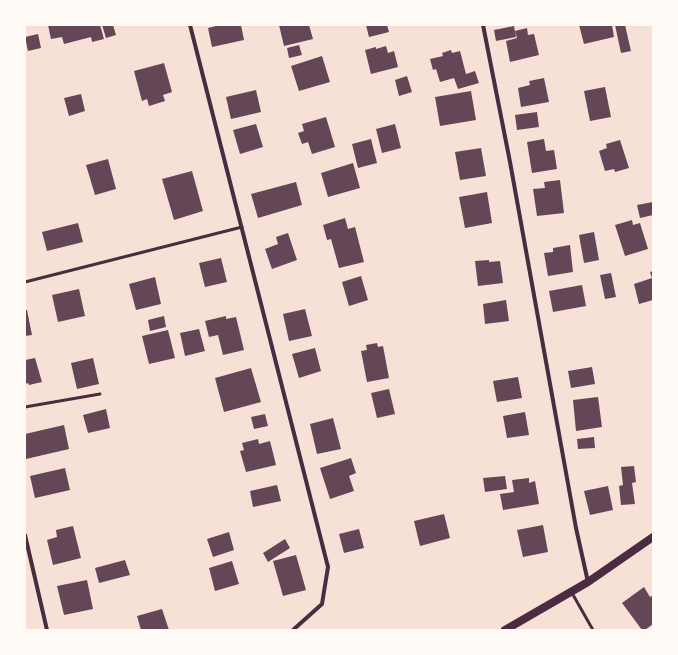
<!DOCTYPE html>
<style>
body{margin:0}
#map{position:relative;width:678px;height:655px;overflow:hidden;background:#f7e1d7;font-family:Arial,sans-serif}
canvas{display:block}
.frame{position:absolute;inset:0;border:26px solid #fffaf5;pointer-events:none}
</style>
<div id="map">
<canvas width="678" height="655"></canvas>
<div class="frame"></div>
</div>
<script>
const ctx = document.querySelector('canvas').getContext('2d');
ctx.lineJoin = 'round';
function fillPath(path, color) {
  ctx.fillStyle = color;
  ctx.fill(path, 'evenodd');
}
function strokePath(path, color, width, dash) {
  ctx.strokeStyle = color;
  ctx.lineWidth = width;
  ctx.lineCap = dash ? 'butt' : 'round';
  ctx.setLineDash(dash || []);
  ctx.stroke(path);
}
fillPath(new Path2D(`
 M48,25h52l4,14 -12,3 -1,-5 -27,7 -2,-7 -11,2z
 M102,25h11l3,10 -10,3z
 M220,25h21l3,15 -32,7 -4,-19z
 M279,25h30l4,14 -29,7z
 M366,25h21l2,7 -20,5z
 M579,25h33l2,12 -30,7z
 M615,25h10l6,26 -10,2z
 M514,26l2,11 -20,4 -2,-11z
 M527,28l1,7 6,-1 5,21 -29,7 -4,-21 11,-3 -2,-7z
 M38,34l3,14 -13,3 -3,-14z
 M299,45l3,10 -13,3 -2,-10z
 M386,46l2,7 6,-2 4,16 -27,7 -6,-24 11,-3v2z
 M451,50l1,3 8,-2 6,23 9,-3 4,12 -21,6 -4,-11 -14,4 -4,-13 -3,1 -3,-11 13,-3 -1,-3z
 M322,56l8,26 -31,9 -8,-25z
 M164,63l8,29 -9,3 2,6 -16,5 -2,-7 -5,2 -8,-30z
 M407,76l5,16 -13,4 -4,-16z
 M544,78l5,24 -28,5 -3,-19 12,-3 -1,-4z
 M605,87l6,30 -21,4 -6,-30z
 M256,90l5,22 -30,7 -5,-22z
 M471,91l5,29 -36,6 -5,-29z
 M81,94l4,17 -16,5 -5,-18z
 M537,112l2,15 -22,3 -2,-15z
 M326,117l9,30 -23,7 -4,-12 -6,2 -4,-11 6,-2 -2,-7z
 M256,124l7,23 -23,7 -7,-24z
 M395,124l6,24 -19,5 -6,-24z
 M371,139l6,24 -19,5 -6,-24z
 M544,139l2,12 8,-1 3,19 -25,4 -5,-31z
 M620,140l9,28 -14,4 -1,-3 -9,2 -6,-20 8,-3 -1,-4z
 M481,148l5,28 -26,4 -5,-28z
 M108,159l8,30 -21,6 -9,-30z
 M353,163l7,25 -32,9 -7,-24z
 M192,171l11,40 -29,9 -12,-41z
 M560,180l4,33 -27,3 -4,-27 12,-1 -1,-6z
 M296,182l6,23 -44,13 -7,-24z
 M487,192l5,31 -27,5 -6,-31z
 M653,202v13l-13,3 -3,-13z
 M345,218l3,11 7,-2 9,35 -25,6 -8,-29 -4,1 -4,-15z
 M632,220l1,5 7,-2 8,26 -23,7 -10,-31z
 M78,223l5,19 -36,9 -5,-19z
 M594,232l5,28 -15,3 -5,-28z
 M288,233l9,27 -25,9 -7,-20 13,-5 -2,-7z
 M570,245l3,27 -25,4 -4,-23 9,-1v-4z
 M221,258l6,24 -22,5 -6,-24z
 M489,260v2l11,-1 3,22 -25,3 -3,-25z
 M653,271v29l-14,4 -5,-20 18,-6 -2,-6z
 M611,273l5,24 -11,2 -5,-24z
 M361,276l7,24 -19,6 -7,-24z
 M155,277l6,27 -25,6 -7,-26z
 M582,285l4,21 -33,6 -4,-21z
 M79,289l6,27 -27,6 -6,-27z
 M506,300l3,21 -24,3 -2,-20z
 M305,309l7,27 -23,5 -6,-27z
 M25,310h2l5,25 -7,1z
 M164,316l2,11 -16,4 -2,-11z
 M226,316v3l10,-2 8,33 -21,5 -5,-20 -9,2 -4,-16z
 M199,329l6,22 -20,5 -5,-23z
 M168,330l7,28 -26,6 -7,-28z
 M377,343l1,4 5,-1 6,32 -22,4 -6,-31 6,-1 -1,-5z
 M315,348l6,23 -22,7 -7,-24z
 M35,358l7,24 -13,3 -1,-2 -3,1v-24z
 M93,358l6,26 -22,5 -6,-26z
 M592,367l3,17 -24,4 -3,-17z
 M251,368l10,34 -37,10 -9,-34z
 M518,377l4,21 -25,4 -4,-21z
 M389,389l6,25 -18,4 -6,-25z
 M598,397l4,30 -26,4 -3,-31z
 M106,409l4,19 -22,5 -5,-18z
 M525,412l4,23 -22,3 -4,-22z
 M265,414l3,12 -14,3 -3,-12z
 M333,418l8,31 -24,5 -7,-30z
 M64,425l5,24 -43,10 -1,-7v-18z
 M594,437l1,11 -17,1 -1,-10z
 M258,439l1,5 11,-3 6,24 -30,7 -6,-21 4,-1 -2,-7z
 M351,458l5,15 -7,3 5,15 -24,8 -10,-31z
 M634,466l2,16 -4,1 3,21 -14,1 -2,-19 4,-1 -2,-18z
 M65,468l5,22 -35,8 -5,-22z
 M505,476l2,13 -22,3 -2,-14z
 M529,478v5l6,-2 4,23 -36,6 -3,-16 14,-2 -2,-12z
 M277,485l4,16 -28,6 -3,-16z
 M608,486l5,24 -23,5 -6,-24z
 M444,514l6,24 -30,8 -6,-25z
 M543,525l5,27 -25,5 -6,-27z
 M73,526l8,32 -28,7 -6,-25 10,-3 -1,-7z
 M359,529l5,19 -20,5 -5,-19z
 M229,532l5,18 -21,7 -6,-18z
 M285,539l5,9 -22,14 -5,-9z
 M296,555l10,35 -23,6 -10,-35z
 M125,560l5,15 -31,8 -4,-15z
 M232,561l7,23 -24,7 -6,-23z
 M87,580l6,29 -29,6 -7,-29z
 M644,587l6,10 3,-2v29l-8,6h-3l-20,-27z
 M162,609l7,21h-28l-4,-14z`), '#644757');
strokePath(new Path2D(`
 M25,282l217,-55
 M25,407l75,-13
 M572,593l21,37`), '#4a2c40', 3);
strokePath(new Path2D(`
 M190,25l138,542 -6,37 -29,26
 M483,25l27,137 66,366 12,54
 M25,535l22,95`), '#4a2c40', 4);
strokePath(new Path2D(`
 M505,630l83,-48 65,-45`), '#4a2c40', 8);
</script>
